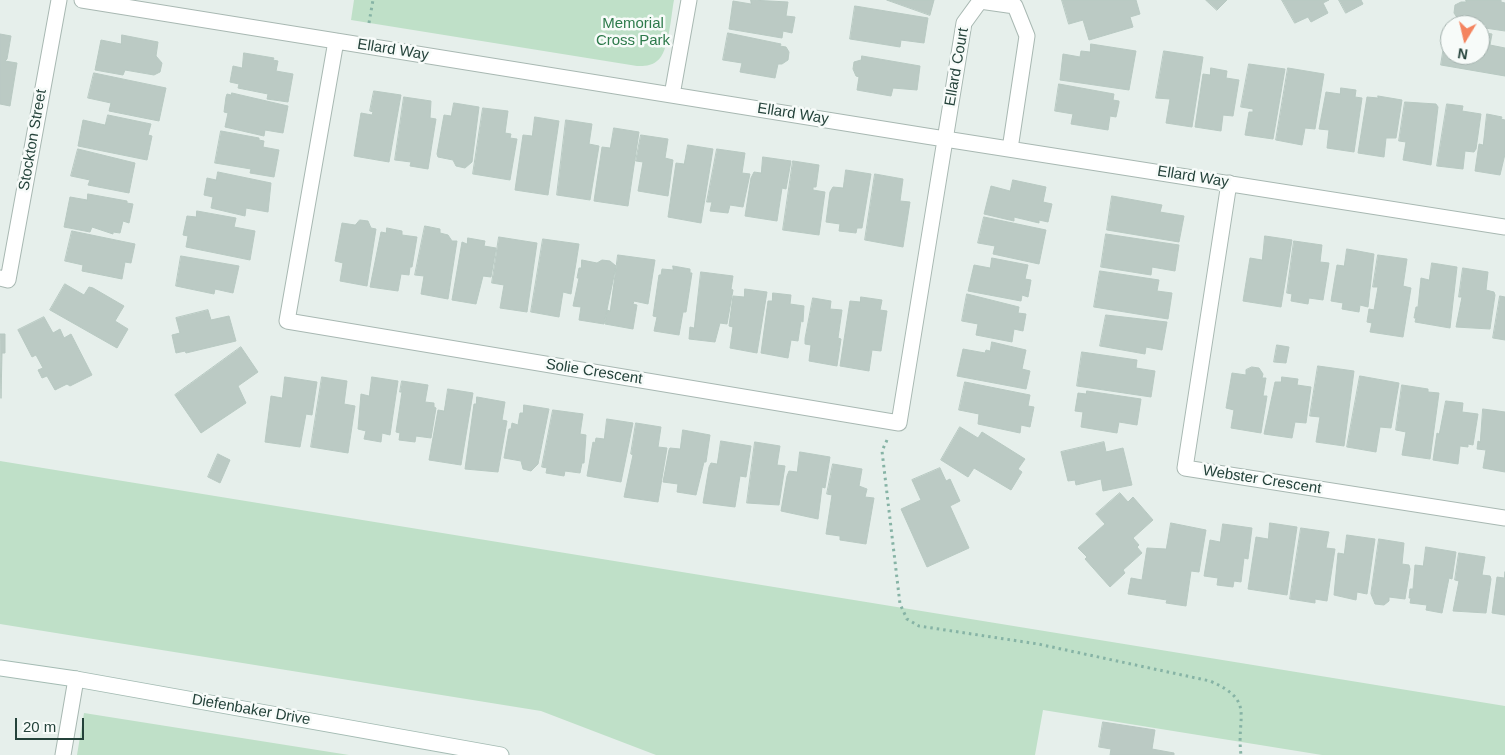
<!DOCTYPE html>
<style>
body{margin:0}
#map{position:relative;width:1505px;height:755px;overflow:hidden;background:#e6efeb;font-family:Helvetica,sans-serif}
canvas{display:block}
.north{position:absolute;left:1440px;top:15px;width:50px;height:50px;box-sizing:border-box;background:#f7fbf9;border:1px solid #a3b1ad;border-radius:50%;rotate:189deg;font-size:14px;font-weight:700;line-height:20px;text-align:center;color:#24423a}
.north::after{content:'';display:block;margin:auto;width:18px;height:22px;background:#f4845f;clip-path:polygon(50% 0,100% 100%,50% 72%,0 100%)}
.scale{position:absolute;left:15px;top:718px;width:69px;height:22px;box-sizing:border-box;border:2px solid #24423a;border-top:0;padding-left:6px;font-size:15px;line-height:18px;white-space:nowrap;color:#24423a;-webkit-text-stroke:4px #f7fbf9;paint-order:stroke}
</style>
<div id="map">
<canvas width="1505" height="755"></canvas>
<div class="north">N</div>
<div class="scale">20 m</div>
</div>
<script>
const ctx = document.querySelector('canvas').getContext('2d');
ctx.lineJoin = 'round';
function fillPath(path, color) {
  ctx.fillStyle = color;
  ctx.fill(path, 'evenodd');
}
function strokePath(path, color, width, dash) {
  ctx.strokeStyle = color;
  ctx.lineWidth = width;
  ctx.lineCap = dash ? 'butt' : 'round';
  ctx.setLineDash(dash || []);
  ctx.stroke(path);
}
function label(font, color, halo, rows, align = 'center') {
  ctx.font = font + ' Helvetica,sans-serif';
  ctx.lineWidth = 5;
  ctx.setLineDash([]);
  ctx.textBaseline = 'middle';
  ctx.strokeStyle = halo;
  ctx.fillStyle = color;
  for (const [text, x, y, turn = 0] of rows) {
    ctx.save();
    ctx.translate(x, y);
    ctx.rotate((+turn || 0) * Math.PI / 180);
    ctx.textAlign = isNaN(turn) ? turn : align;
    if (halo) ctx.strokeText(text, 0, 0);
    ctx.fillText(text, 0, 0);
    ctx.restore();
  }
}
fillPath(new Path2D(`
 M354,0h320c-3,15 -5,53 -17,61 -6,5 -13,5 -20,5l-286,-46z
 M0,461l1505,245v49h-183l-279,-45 -8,45h-379l-115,-44 -541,-87z
 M84,713l265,42h-272z`), '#bfe0c8');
const building = new Path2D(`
 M751,0l37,2 -2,14 9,1 -3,16 -9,-2 -1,7 -53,-9 4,-28 18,3z
 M887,0h47l-4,15z
 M1062,0h74l4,14 -10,3 3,10 -44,13 -6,-20 -14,4z
 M1206,0h21l-10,10z
 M1282,0h47l-6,3 5,10 -17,9 -3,-5 -13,6z
 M1339,0h22l2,4 -17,9z
 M1466,0h35v2l4,1v28l-20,-3 1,-3 -24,-3 1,-3h-5l-4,-6 1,-8 6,-3h5z
 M855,6l73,12 -4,25 -23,-3 -1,7 -50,-8z
 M1447,27h3v28h30v-23l12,2 -2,11 15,3v28l-64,-11z
 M728,33l53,11 -1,2 6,1 3,5 -1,8 -6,4h-4l-3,14 -35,-6 2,-9 -19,-3z
 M0,34l11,2 -4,23 -2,2 12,2 -7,43 -10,-2z
 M122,35l36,7 -2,14 6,7 -2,9 -6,3 -29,-5 -2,5 -28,-5 6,-30 20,4z
 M1091,44l45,7 -7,39 -69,-10 3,-26 17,3 1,-6 9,1z
 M1164,51l39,6 -11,70 -26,-4 4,-24 -14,-1z
 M244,53l30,5 -1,2 5,1 -2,10 17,3 -5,28 -21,-3 1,-5 -30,-6 1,-4 -9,-2 3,-16 9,2z
 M862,56l58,10 -3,24 -24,-2 -2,8 -34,-6 2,-13 -3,-1 -3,-7 1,-7 7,-2z
 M1249,64l36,5 -12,70 -28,-4 4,-23h4v-3l-12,-2z
 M1211,68l16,3 -1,7 13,2 -6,36 -10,-1 -2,16 -26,-4 8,-53 7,1z
 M1288,68l36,6 -9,55 -10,-1 -3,17 -26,-5z
 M94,73l72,15 -7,33 -50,-10 2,-8 -23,-5z
 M1059,84l55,10 -1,6 6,1v2l-3,14 -6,-1 -2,14 -37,-6 2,-10 -18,-3z
 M1341,88l15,2 -1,7 7,1 -8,54 -27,-4 2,-18 -10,-1 7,-37 14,2z
 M374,91l27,4 -12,67 -35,-6 7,-43 11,2 1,-3 -3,-1z
 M232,93l56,13 -5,27 -18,-3 -1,6 -39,-9 3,-14 -4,-1 2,-15 1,-3 4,1z
 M1378,96l24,4 -6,38h-10l-2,19 -26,-4 9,-56 11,1z
 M404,97l27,4 -1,17 6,1 -8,50 -18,-3 1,-4 -16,-2z
 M1405,102l31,2 2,3 -7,58 -28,-5 3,-18 -7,-1z
 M454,103l25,4 -7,55 -7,6 -9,-2 -3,-6 -15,-3 -1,-3 7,-39 7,1z
 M1447,104l16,2 -1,5 19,3 -5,35 -2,3 -9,-1 -2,18 -26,-3z
 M483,108l25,3 -3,22 6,1 -1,4 7,1 -7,41 -37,-6z
 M1487,114l15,3 -1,2 4,1v34l-5,21 -25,-4 4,-27 4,1z
 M108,115l43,9 -3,11 4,1 -5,24 -69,-14 5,-26 22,5z
 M535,117l24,4 -11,74 -33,-5 8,-55 9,1z
 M566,120l26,4 -3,20 10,2 -9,54 -33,-5z
 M614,128l25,4 -11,74 -34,-5 8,-54 8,1z
 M221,131l38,7v2l5,1 -1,6 16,3 -5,27 -24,-4 1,-4 -36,-6z
 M641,135l27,4 -3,19 8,2 -5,36 -30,-5 5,-29 -7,-1z
 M688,145l25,4 -12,74 -33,-6 8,-54 8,1z
 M78,149l57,14 -6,30 -41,-8 2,-5 -19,-4z
 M717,149l28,4 -3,20 8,1 -7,33 -13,-2 -2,8 -18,-2 2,-9h-5z
 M763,157l28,4 -5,28 -4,-1 -5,33 -32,-5 6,-38 3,-6 7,1z
 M793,161l26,4 -3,22h-3v3l12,2 -6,43 -36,-5z
 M846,170l25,4 -9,54h-5l-1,5 -17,-2 1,-7 -14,-2 4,-30 3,-5 10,1z
 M218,172l53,11 -3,29 -22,-4 -1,8 -34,-8 2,-11 -9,-2 3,-17 9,2z
 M875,174l28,5 -3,22 10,1 -7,45 -38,-7z
 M1013,180l33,7 -3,15 9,2 -4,18 -9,-2v3l-25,-6v4l-30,-7 7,-28 19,5z
 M88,194l39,7v2l6,1 -4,19 -6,-2 -3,12 -7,-1v2l-21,-7 -2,5 -26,-5 6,-30 17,3z
 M1112,196l50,9 -2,7 24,4 -5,26 -72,-12z
 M197,211l39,7 -2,9 21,4 -5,29 -64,-13 2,-11 -5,-1 4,-19 9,1z
 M984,217l62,13 -7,34 -46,-10 2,-8 -17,-3z
 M360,220l8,1 3,7 5,1 -9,57 -27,-5 3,-18 -8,-2 7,-38 13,2z
 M425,226l15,3v4l8,2 4,6h5l-9,58 -27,-5 3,-18 -9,-1z
 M387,228l15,3v4l15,2 -5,30h-2l-1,8 -8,-1 -3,17 -28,-4 11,-55 5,1z
 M72,231l63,13 -4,19 -6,-1 -3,17 -40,-8 1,-6 -18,-4z
 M1106,234l73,11 -4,26 -23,-4 -1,8 -50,-8z
 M1265,236l27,4 -11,67 -38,-6 7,-43 12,2z
 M499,237l38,6 -10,69 -27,-4 4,-23 -12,-2z
 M468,238l17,3 -1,5 12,2 -5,29 -8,-1 -7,28 -24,-4 10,-58 5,2z
 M543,239l36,5 -8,50 -8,-2 -4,25 -28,-5z
 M1294,241l28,4 -2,17 9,1 -6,37 -14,-2 -1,6 -17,-3 1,-7 -5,-1z
 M1347,249l27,5 -6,53 -8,-2 -1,7 -17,-3 1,-6 -12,-2 6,-36 7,1z
 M618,255l37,5 -7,44 -14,-3 -1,3 4,1 -4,24 -28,-5 2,-14 3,1z
 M1378,255l29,4 -4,27 8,2 -8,49 -33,-5 2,-9 -5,-1 2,-13 5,1 4,-23h-5z
 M181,256l58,10 -6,27 -18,-4 -1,5 -38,-8z
 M992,258l36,7 -3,14 6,1 -3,17 -6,-2 -1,6 -53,-10 6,-26 16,3z
 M582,260l15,3 5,-3 8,1 6,5 -12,58 -25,-4 2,-13 -8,-1 6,-28h-2l2,-10h2z
 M1432,263l25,4 -7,61 -35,-6 1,-4h-2l2,-11h2l3,-29 8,2z
 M673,266l17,3v4h2l-6,39h-3l-4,23 -25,-4 3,-14 -4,-1 6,-41h2l1,-6 11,1z
 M1463,268l25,4 -2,18 8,2 1,3 -5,34 -34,-2 6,-30h-3z
 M1100,271l59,9 -2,11 15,2 -4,26 -74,-12z
 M701,272l32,4 -2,13 2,1 -6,34 -7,-1 -5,19 -26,-3 1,-12 4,1z
 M65,284l19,11 5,-8 4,1 31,18 -9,15 13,8 -11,19 -67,-38z
 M745,289l22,3 -10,61 -27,-5 3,-21 -4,-1 4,-30 11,1z
 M773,293l18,2 -1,9 14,2 -1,16 -2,-1 -3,20 -7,-1 -3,18 -27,-5 7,-52h4z
 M967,294l52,13 -1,6 8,1 -3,17 -9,-2 -2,13 -36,-7 2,-11 -16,-3z
 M1500,296l5,1v43l-12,-2z
 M861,297l21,3 -2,10 7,1 -6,40 -9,-1 -3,21 -29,-5 10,-65 10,1z
 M813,298l18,3 -1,8 12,1 -4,28 3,1 -4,27 -28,-5 2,-16 -6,-1v-5z
 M208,310l3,10 18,-4 7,25 -50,12 -1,-2 -9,2 -4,-18 8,-2 -4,-15z
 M1106,315l61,7 -5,28 -16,-3 -1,7 -45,-8z
 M44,317l9,16 7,-4 4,9 7,-4 21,41 -22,11 -3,-2 -12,6 -8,-14 -5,2 -4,-8 5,-2 -7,-13 -4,2 -14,-27z
 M0,334h5v19h-3l-1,45z
 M992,342l34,8 -4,19 8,2 -4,18 -69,-13 6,-27 22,4 1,-3 4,1z
 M1277,345l12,2 -3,16 -12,-1z
 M241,347l17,25 -20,14 8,17 -45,30 -26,-38z
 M1082,352l55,8 -1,8 19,3 -4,26 -74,-11z
 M1318,366l36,5 -10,75 -28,-4 4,-25 -10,-1z
 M1252,367l7,1 4,6 -1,4h4l-3,18h4l-6,37 -30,-5 3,-18 -8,-2 6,-35 14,2v-5z
 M1360,376l39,7 -8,45 -11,-1 -4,25 -29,-5z
 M285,377l32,5 -5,33 -6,-1 -6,33 -35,-5 6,-46 11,2z
 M322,377l25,4 -3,23 11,2 -7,47 -37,-6z
 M372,377l26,4 -8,54 -8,-2 -1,9 -17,-3 2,-8 -8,-2 3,-35 8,2z
 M1282,377l16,2 -1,6 14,2 -5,36 -11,-1 -3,16 -28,-4 11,-52h6z
 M402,381l26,4 -3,17 9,1v4l2,1 -5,30 -15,-2 -1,6 -16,-2 1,-7 -4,-1 6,-40h-2z
 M965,382l65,13 -2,11 6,1 -4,20 -9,-2 -1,8 -42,-9 1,-10 -20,-4z
 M1402,385l26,4v3l11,1 -9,66 -28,-4 4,-23 -10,-2z
 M448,389l25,4 -12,72 -32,-5 9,-50 6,1z
 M1087,391l54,8 -4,26 -18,-3 -2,11 -36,-6 2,-15 -8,-1 3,-18 8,1z
 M477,397l28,5 -3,18 5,1 -9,51 -33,-3 9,-65h2z
 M1446,401l17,2 -1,9 16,2 -5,31 -5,-1v3l-8,-1 -2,18 -25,-4 4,-27 2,1z
 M524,405l25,4 -11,55 -7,7 -8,-2 -2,-8 -17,-3 5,-29h2l1,-6 6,2 2,-12h3z
 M1483,409l22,3v60l-22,-4 3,-18 -9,-1 1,-8 2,1z
 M553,410l30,4 -3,20 6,1 -2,28h-2l-2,10 -15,-2 -1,5 -18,-3 1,-5 -5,-1z
 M607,419l26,4 -12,59 -34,-6 6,-34 2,1 1,-5 8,1z
 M636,423l25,4 -3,20 9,1 -9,54 -34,-5 9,-42 -2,-1z
 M960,427l18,11 4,-6 43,27 -7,10 4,3 -11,18 -37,-22 -6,9 -27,-17z
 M683,430l27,5 -4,27h-2l-8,33 -19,-3 1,-8 -15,-2 6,-32 1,-2 10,1z
 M721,441l30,5 -5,31 -6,-1 -5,31 -32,-4 6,-36 2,-4 6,1z
 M755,442l25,4 -3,19 8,1 -6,39 -32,-2z
 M1104,442l2,10 17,-4 9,37 -29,6 -2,-12 -25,6 -1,-5 -7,1 -7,-29z
 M800,452l30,5 -5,31 -3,-1 -4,32 -37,-8 6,-35 2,-5 8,1z
 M218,454l12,6 -10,23 -12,-6z
 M833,464l29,5 -3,17 8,3 -2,8 9,1 -8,46 -26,-4v-4l-14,-2 6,-39 -5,-1z
 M940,468l6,13 4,-2 10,22 -10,5 19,42 -42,19 -26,-58 20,-9 -9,-20z
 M1120,493l8,9 5,-5 20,23 -20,18 6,7 -2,2 5,6 -19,17 2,3 -15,14 -25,-28 2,-2 -9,-9 27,-24 -9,-10z
 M1171,523l35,7 -7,42 -8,-1 -5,35 -20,-3 1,-3 -39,-6 3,-16 11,2 5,-32 19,1z
 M1270,523l27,4 -10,68 -39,-6 8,-52 12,2z
 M1223,524l29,4 -4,31 -4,-1 -3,24 -7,-1 -1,6 -16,-2 1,-7 -14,-2 6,-36 10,2z
 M1301,528l28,4 -3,16 9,1 -8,52 -12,-2v4l-25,-4z
 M1347,535l28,4 -8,55 -10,-2 -1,8 -22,-5 4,-42 6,1z
 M1379,539l25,4 -2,21 7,1 1,4 -5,30 -16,-2v4l-5,4 -9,-1 -4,-10z
 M1426,547l30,5 -4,27 -3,-1 -7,35 -16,-3 1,-5 -17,-2 1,-5h-2l1,-9h3l2,-24 8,1z
 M1459,553l26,4 -3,18 8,1 1,3 -5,34 -33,-2 6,-30 -4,-1z
 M1505,572v43l-13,-2 5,-36 7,1z
 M1103,722l52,8 -3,19 22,4v2h-64l1,-6 -12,-2z`);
fillPath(building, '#bbcac4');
strokePath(building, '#b8c9c2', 1);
const minor = new Path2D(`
 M82,0l844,136 579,91
 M336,41l-49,280 612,102 65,-400 16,-22 35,5 12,30 -17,113
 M672,95l17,-95
 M1229,183l-44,285 320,50
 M0,278l8,2 51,-280
 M63,755l13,-76`);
const secondary = new Path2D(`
 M0,668l76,11 425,76`);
strokePath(minor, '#a8b8b2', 17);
strokePath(secondary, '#a4bbb3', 17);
strokePath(new Path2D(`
 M369,23l4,-23
 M887,440l-5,11 18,153 7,15 12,7 119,18 172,37c46,20 26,34 31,74`), '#86b3a5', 3, [2.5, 4]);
strokePath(minor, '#fff', 15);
strokePath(secondary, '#fff', 15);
label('15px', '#2d7a4b', '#f7fbf9', [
 ["Memorial",633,24],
 ["Cross Park",633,41]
]);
label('15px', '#24423a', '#f7fbf9', [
 ["Ellard Way",393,50,9],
 ["Ellard Court",957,67,-80],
 ["Ellard Way",793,114,9],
 ["Stockton Street",33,140,-80],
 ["Ellard Way",1193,177,9],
 ["Solie Crescent",594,372,9],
 ["Webster Crescent",1262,480,9],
 ["Diefenbaker Drive",251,710,10]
]);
</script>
